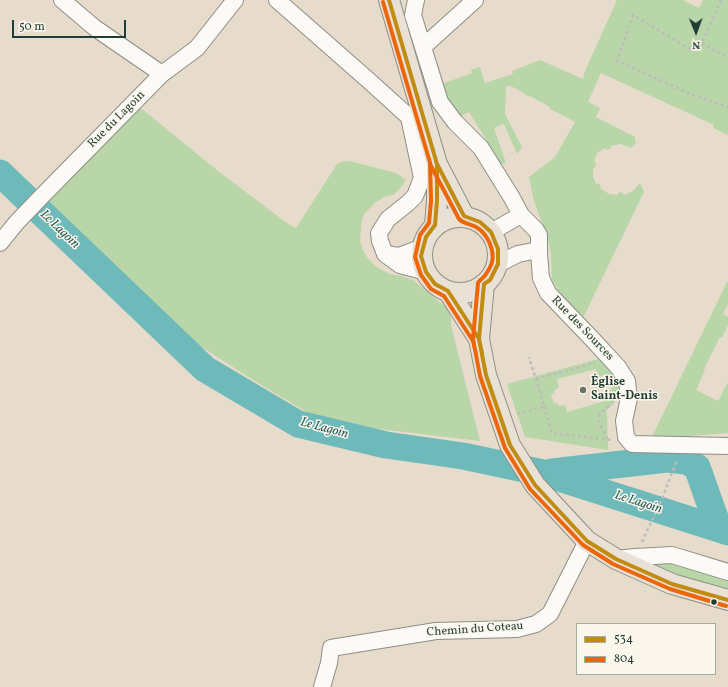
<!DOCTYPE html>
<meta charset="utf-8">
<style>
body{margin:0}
#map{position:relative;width:728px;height:687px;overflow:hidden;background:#e7dccc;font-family:Vollkorn,serif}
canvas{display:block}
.legend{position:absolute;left:576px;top:623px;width:140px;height:52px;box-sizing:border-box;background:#fbf7ec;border:1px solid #a3ada2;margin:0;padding:5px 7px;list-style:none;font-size:12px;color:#1f3d34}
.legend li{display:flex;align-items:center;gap:8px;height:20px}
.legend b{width:20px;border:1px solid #a3ada2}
.north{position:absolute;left:676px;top:12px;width:40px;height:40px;-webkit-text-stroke:3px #fbf7ec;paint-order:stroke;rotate:179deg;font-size:11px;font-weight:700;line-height:16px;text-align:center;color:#1f3d34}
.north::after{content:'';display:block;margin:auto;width:14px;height:18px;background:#1f3d34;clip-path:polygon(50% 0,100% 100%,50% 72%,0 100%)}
.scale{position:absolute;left:12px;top:20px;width:114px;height:18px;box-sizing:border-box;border:2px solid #1f3d34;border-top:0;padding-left:5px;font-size:12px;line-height:14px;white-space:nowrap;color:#1f3d34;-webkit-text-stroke:3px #fbf7ec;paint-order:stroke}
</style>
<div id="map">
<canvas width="728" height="687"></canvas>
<ul class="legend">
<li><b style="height:5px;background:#c08c12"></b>534</li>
<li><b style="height:5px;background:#ec660a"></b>804</li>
</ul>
<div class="north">N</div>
<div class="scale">50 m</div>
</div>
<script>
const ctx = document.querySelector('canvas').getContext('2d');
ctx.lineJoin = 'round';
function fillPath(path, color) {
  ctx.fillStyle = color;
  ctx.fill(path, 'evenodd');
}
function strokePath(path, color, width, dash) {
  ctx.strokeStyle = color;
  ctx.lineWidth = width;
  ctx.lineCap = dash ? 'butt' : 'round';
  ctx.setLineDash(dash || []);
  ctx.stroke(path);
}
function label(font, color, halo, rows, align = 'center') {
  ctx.font = font + ' Vollkorn,serif';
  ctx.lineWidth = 3;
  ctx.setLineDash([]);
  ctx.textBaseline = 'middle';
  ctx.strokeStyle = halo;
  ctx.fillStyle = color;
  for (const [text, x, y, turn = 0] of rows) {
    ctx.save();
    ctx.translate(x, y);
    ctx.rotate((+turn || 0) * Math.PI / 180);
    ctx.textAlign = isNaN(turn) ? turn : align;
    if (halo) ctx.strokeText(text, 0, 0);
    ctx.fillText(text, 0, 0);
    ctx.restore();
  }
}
fillPath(new Path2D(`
 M617,0h66l16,8 4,-8h25v135l-15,-7 1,-3 -113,-52 -13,29 12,6 -4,9 39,20v3l1,3 -5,5 -11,-4 -9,2v2l-5,2 -1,-2 -8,5 -3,9 2,1 -1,5h-2v8l3,8 2,-1 3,3 -1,2 9,6 9,1v-2l4,-1 2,3 9,-4 7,-8 4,9 -62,128 -19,-21 -11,-19 -1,-26 -2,-10 -15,-43 -5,-24 26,-20 20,-35 -25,-13v-2l-20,-11 -1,1c-7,-5 -14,-11 -23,-11l-1,28 17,33 -5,7 -13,-30 -10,4 12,35 -5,1 -32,-52 -8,4 -13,-17 -6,-15 30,-11 -1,-3 9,-3 5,16 28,-9 -1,-3 28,-11 43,19 2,-8z
 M137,105l81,66 70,53 8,4 41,-64 7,-3 10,1 42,11 10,7 -8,11 -5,4 -7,1 -11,7 -10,10 -3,7 -1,7 -1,14 3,9 4,7 5,6 6,5 12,6 11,2 12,4 36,30 2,6v9l29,116 -127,-15 -45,-13 -55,-33 -59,-38 -39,-35 -33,-33 -79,-72z
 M727,282h1v22l-5,10 5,3v8l-6,13 -2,-1 -16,32 1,1 -9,20 22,11 10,-19v51l-77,6z
 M598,359l16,11 6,16 -6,17 -7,7 1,40 -83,-13 -18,-53zM596,369l2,8 7,-2 6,3 2,8 -4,6 -5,1 1,8 -38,11 -2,-7 -3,1 -4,-1 -1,-2h-3l-3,-8 4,-2 -1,-2 2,-2 3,-2 -2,-8z
 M674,560l54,18v15l-29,-11 -57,-19z`), '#b8d6a8');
strokePath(new Path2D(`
 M0,173l205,196 93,55 88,21 77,11 80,17 185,59
 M552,472l115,-13 19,2 11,6 22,62`), '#6ebabb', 27);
const minor = new Path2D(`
 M62,0l33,28 67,46
 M277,0l90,79 42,38 13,61 -7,18 -7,7 -20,16 -9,14 1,8 5,13 15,11 26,7
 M416,0l-3,15 27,87 15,20 26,26 31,50 9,17 15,15 3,5v18l2,25 7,15 46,48 24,26 9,14 2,17 -5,23 2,16 6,7 96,2
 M423,47l52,-47
 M491,232l30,-17
 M0,243l17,-21 25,-26 120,-122 35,-26 38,-48
 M385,254l14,2 24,-9
 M498,264l20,-10 20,-4
 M616,559l19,-2 37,-2 56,17
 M322,687l7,-24 2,-15 105,-17 81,-2 19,-5 14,-10 37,-73`);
const major = new Path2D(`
 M389,0l48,164 27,52
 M422 255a38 38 0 1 1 76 0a38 38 0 1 1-76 0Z
 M435,225l2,-24v-33
 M484,284l-5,55 7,36 24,70 25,40 52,56 29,18 56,25 56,16
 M448,291l31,48`);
strokePath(minor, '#8e8e84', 18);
strokePath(major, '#8e8e84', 22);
strokePath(new Path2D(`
 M721,0l-19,43 -12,6 -57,-34 -16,46 76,34 35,12
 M702,43l26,15
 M536,379l59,-16
 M544,406l8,27 60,7
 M517,414l27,-8 -15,-49
 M607,439c-2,-7 -11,-18 -7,-25 3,-4 8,-7 12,-11
 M642,542l20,-43 15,-39`), '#bcbdb9', 2.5, [3, 3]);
strokePath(minor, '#fbfaf7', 16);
strokePath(major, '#eae1d6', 20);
strokePath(new Path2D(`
 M389,0l48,164 27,52 16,6 11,10 7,17v15l-8,16 -6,4 -5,55 7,36 24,70 25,40 52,56 29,18 56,25 56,16
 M436,161l1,3v37l-2,24 -9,12 -5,19 5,16 9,12 13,7 31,48 3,14`), '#c08c12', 4);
strokePath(new Path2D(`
 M383,2l48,164 28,53c5,5 12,5 17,8 11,6 19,23 16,35 -1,4 -4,9 -6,12 -2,4 -6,5 -8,9l-5,56 7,37 25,72 25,41 53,56 30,19 57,25 56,17
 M430,163l1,38 -2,22 -9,12 -5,22 6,18 10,14 13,7 29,45 3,13`), '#ec660a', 4);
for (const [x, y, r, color] of [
 [583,390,4,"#657569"],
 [714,602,3.5,"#1f3d34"]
]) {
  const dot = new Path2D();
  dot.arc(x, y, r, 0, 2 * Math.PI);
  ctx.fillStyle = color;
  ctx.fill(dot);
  strokePath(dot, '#fbf7ec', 1.5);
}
label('12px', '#1f3d34', '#fbf7ec', [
 ["Rue du Lagoin",117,120,-45],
 ["Rue des Sources",582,329,46],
 ["Chemin du Coteau",475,630,-4]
]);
label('bold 12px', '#1f3d34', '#fbf7ec', [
 ["Église",591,383],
 ["Saint-Denis",591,397]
], 'left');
label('italic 13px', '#275e5a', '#fbf7ec', [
 ["Le Lagoin",59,230,44],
 ["Le Lagoin",324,429,15],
 ["Le Lagoin",638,503,18]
]);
</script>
